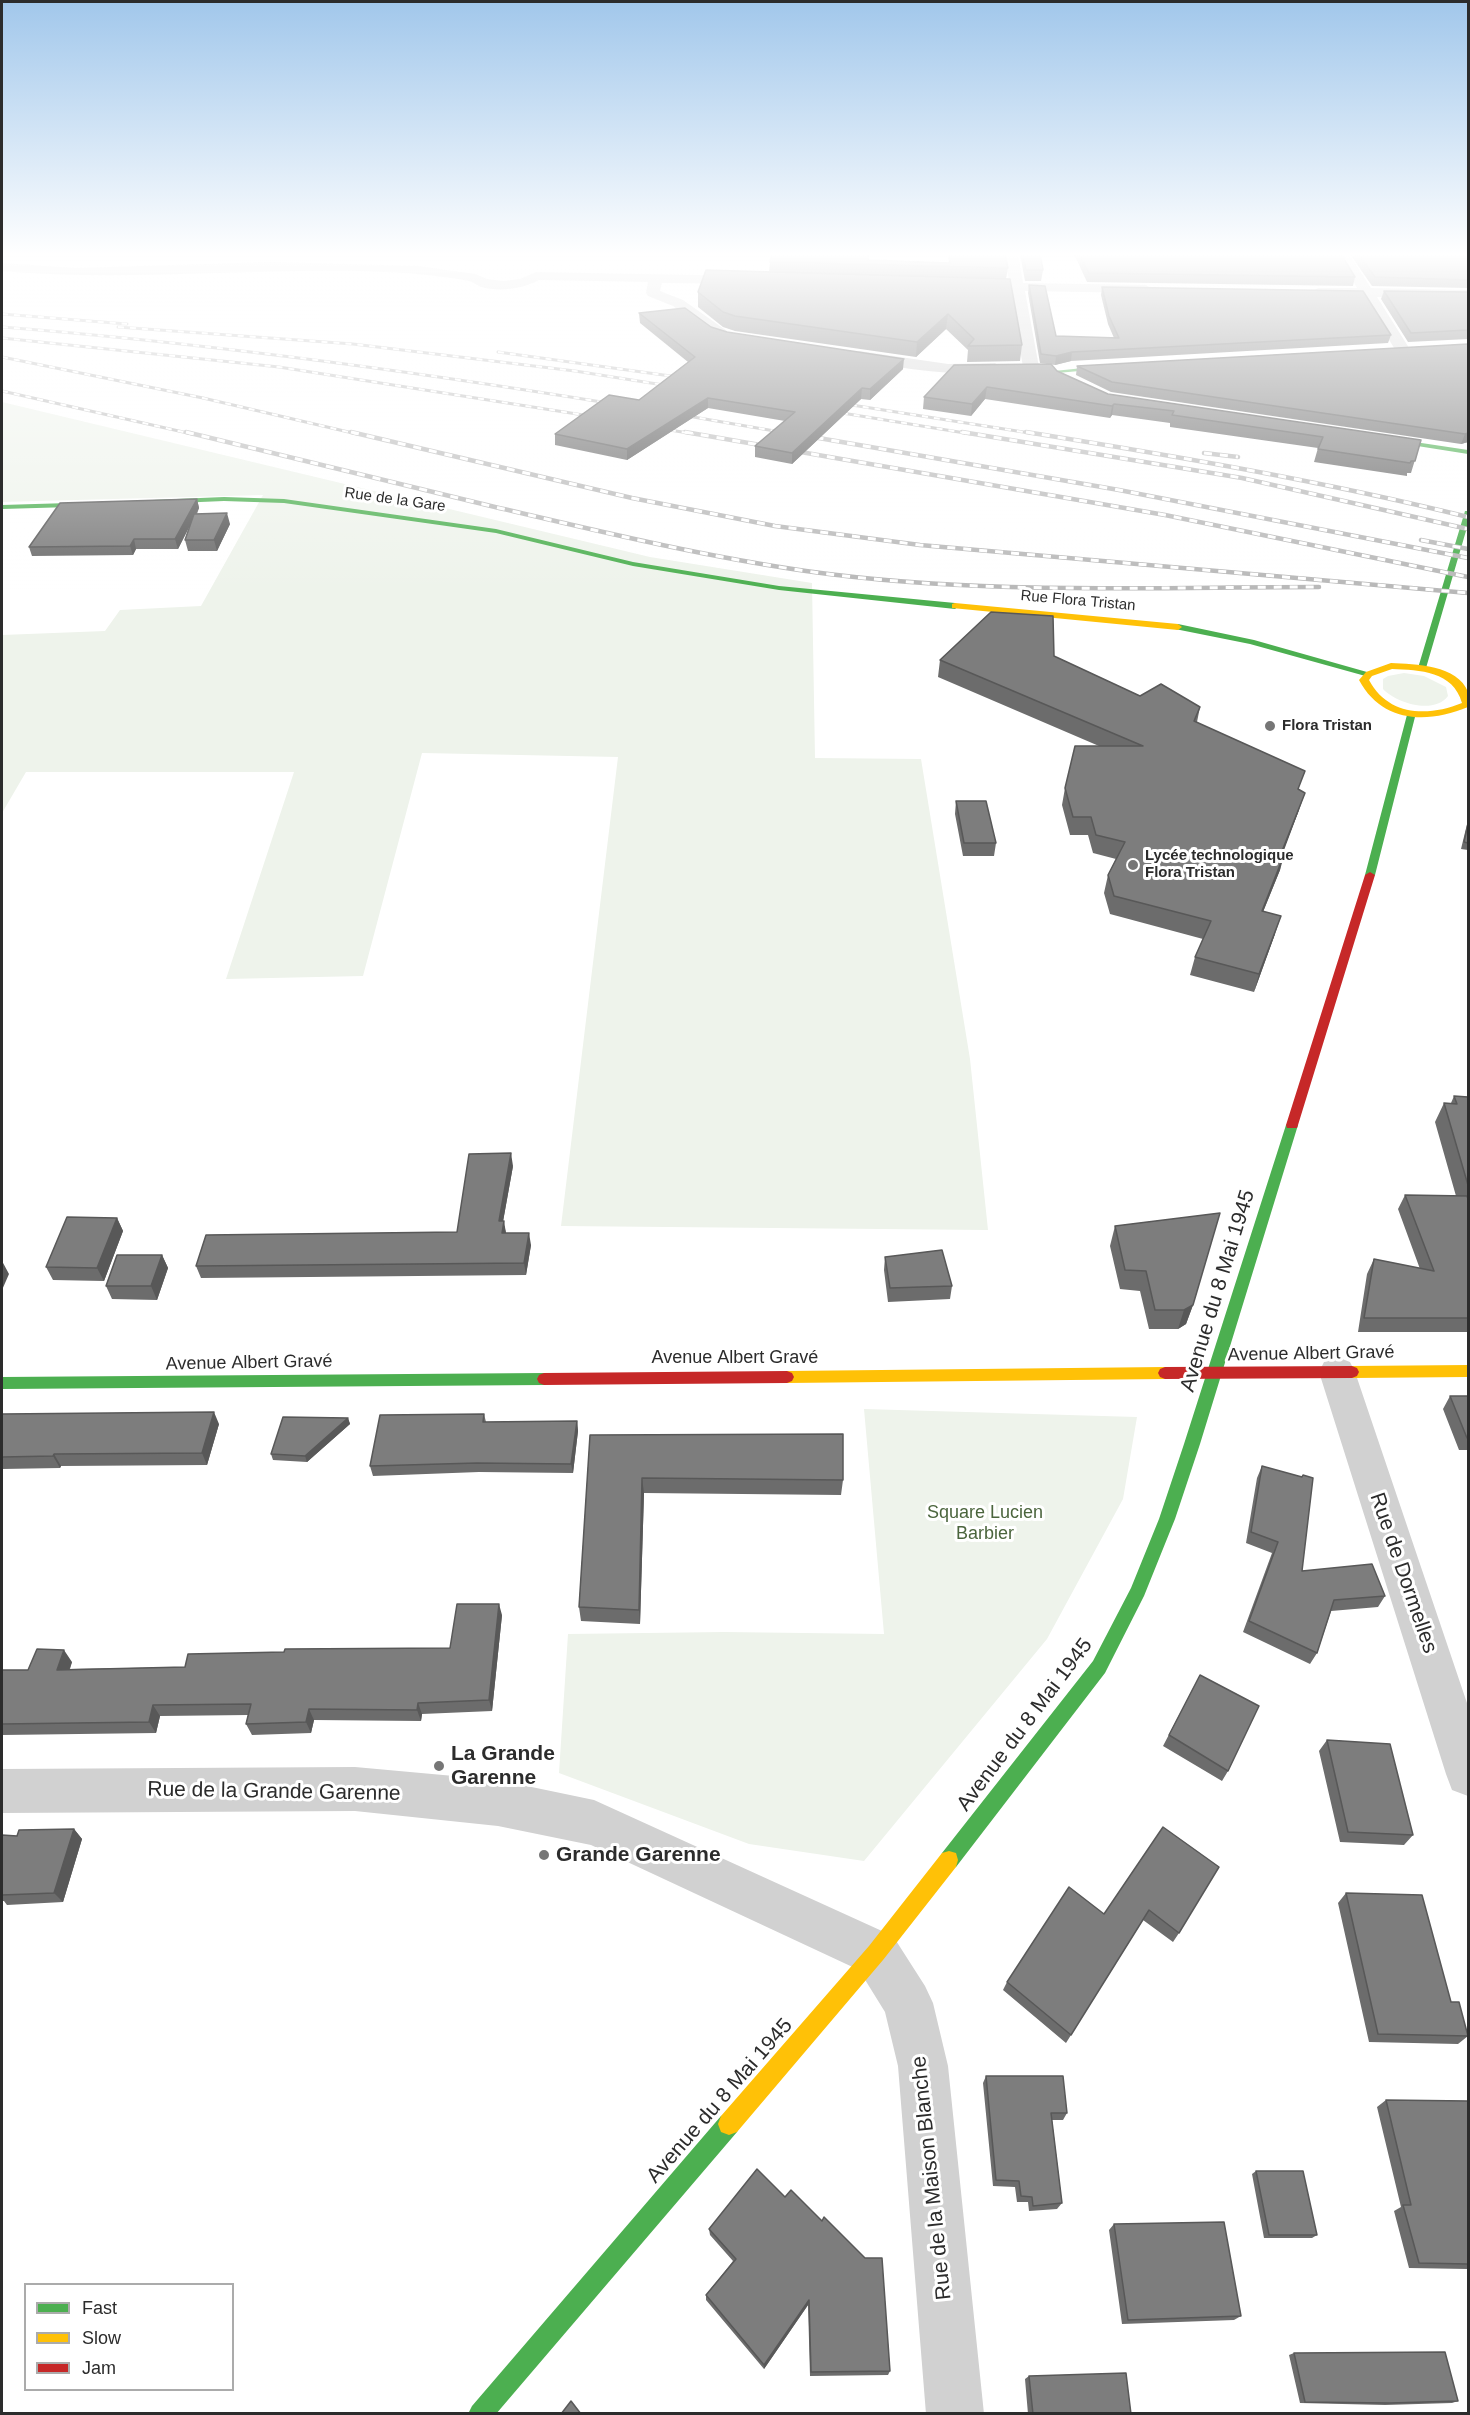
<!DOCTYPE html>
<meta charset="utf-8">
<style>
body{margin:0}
#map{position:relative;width:1470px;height:2415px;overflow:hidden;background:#fff;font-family:Arial,sans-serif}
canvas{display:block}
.frame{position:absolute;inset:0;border:3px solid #2c2c2c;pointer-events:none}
.legend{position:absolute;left:24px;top:2283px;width:210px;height:108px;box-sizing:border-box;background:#fff;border:2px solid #ababab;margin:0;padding:8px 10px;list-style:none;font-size:18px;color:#2c2c2c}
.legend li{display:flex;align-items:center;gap:12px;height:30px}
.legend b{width:30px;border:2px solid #ababab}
</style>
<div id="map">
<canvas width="1470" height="2415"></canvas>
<div class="frame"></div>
<ul class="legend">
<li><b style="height:8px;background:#4caf50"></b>Fast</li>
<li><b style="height:8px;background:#ffc107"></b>Slow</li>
<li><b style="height:8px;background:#c62828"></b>Jam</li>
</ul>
</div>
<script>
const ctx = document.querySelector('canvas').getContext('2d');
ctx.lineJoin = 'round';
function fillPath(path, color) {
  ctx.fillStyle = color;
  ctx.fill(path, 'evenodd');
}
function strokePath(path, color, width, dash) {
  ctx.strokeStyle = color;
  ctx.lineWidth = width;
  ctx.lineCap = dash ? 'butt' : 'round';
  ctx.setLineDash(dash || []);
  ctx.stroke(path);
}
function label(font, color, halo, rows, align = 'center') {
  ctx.font = font + ' Arial,sans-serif';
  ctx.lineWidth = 6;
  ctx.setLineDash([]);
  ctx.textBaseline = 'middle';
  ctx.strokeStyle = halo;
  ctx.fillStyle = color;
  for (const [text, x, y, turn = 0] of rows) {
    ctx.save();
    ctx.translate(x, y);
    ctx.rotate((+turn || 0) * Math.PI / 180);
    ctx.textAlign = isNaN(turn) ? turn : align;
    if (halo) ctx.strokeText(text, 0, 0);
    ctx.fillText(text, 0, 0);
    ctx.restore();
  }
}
fillPath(new Path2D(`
 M2,402l648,155 162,26 3,175 106,1 49,300 18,171 -427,-4 57,-469 -196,-4 -59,223 -137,3 68,-207h-268l-24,41v-178l103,-4 15,-21 81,-4 62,-111 -261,7z
 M1404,673l20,3 22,11 2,9c-14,19 -52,7 -65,-7v-10l5,-3z
 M864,1409l273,8 -14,82 -76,140 -183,222 -115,-17 -190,-71 9,-139 156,-2 160,2z`), '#eef3eb');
fillPath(new Path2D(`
 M1005,254h13l5,29 123,2 7,4 -7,4 -121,-2 14,76 -8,5 -8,-5 -13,-76 -43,-1 -7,-4 7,-4h42z
 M1337,254h12l22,34 97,2v8l-91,-1 34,54 -8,5 -5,-2 -36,-57 -44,-1 -7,-4 7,-4h39z
 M272,262l146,4 57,8 12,5 16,2 17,-2 16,-7 212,4 7,4 -7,4 -86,-1 -2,8 23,9 44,31 3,3 -8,5 -5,-2 -44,-31 -25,-10 -2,-3 2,-11 -109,-2c-17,9 -39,12 -58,7 -4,-2 -8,-5 -12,-6 -20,-4 -43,-6 -63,-8 -135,-8 -270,10 -404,-2v-8l74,5z
 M859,351l89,13 47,-1 8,5c-13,15 -127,-3 -149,-9l-3,-3z
 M1337,1357l13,5 5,10 113,334v90l-16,-6 -6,-16 -127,-402 5,-10z
 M355,1767l143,13 96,20 299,136 32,50 8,17 15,63 36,348h-58l-28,-348 -13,-54 -26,-42 -268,-125 -93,-19 -143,-15 -353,2v-44z`), '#d1d1d1');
fillPath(new Path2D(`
 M1122,364l2,3 -67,6 -3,-2z
 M1375,436l93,14v4l-95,-15 -2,-1z
 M224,497l60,2 212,30 137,33 146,24 176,17 4,3 -4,3 -176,-19 -146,-24 -137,-33 -212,-30 -60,-2 -71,3 -4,-2 4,-2z
 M102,502l4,2 -1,2 -103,3v-4z
 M1465,511h3v13l-42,144 -7,2 -1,-2z
 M1178,624l76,16 120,34 -5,3 -119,-33 -75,-15v-4z
 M1408,711l8,2 -41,162 -5,3 -5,-3z
 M1292,1121l6,4 -98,319 -25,75 -31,77 -39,77 -149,194 -7,2 -7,-2 -2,-7 2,-7 151,-192 38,-73 28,-69 25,-75 102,-319z
 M544,1373l5,2 2,4 -2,4 -5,2 -542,4v-12z
 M729,2113l8,3 3,8 -3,8 -241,282h-28l4,-8 249,-290z`), '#4caf50');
fillPath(new Path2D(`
 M955,603l223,21 4,3 -4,3 -226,-22v-4z
 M1391,663c24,1 67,2 77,29 2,4 0,11 0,15 -41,17 -86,16 -109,-27l7,-8zM1392,669c28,1 61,2 70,34 -34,14 -74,13 -93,-23l3,-4z
 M1468,1365v12l-116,1 -5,-2 -2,-4 2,-4 5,-2z
 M1165,1367l5,2 2,4 -2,4 -5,2 -378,4 -5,-2 -2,-4 2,-4 5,-2z
 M949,1851l7,2 2,7 -2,7 -73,93 -146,172 -8,3 -8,-3 -3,-8 3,-8 148,-170 73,-93z`), '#ffc107');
fillPath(new Path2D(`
 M1370,872l5,3 -77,250 -1,3h-10l-1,-3 79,-250z
 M1352,1366l5,2 2,4 -2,4 -5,2 -187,1 -5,-2 -2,-4 2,-4 5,-2z
 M787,1371l5,2 2,4 -2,4 -5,2 -243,2 -5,-2 -2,-4 2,-4 5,-2z`), '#c62828');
const railFar1 = new Path2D(`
 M2,314l125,10
 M2,327c205,16 409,44 612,77
 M118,327l235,17 222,27 101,16
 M2,338l277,29 317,50
 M498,352l187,26
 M2,357l201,41 154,36
 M2,391l190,43
 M839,403l197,31
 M830,411l141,23
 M676,414l116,20
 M658,428l36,6`);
const rail = new Path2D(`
 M186,432c103,25 206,50 309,75 103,24 206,49 311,64 169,24 342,16 513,16
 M351,432l281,66 143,28 145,19 548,48
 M685,432l480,83 303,62
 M784,432l335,58 349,68
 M962,432l280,46 226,51
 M1026,432c149,24 296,49 442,85
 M1204,453l34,4
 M1421,540l47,9`);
strokePath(railFar1, '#b8b8b8', 3);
strokePath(rail, '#b8b8b8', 4.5);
strokePath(railFar1, '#fff', 2, [6]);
strokePath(rail, '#fff', 3, [8]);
fillPath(new Path2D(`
 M948,254h57l3,14 -2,11 16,66 -2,16 -53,1 1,-12 -22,-21 -30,28 -181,-26 -12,-4 -25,-20v-15l71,-20 1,-10 98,-2 81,3z
 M1020,254h20l3,16 -2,11h-16z
 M1074,254h267l14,23 -2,9 -266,-4z
 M1350,254h118v34l-96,-2z
 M1029,285l27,51 58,2 -6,-14 -7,-29 1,-8 289,48 -3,8 -317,18 -16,4 -15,-2 -12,-70z
 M1384,291l84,1v47l-60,3 -27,-43z
 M639,313l72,14 16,5 176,37 -33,31 -9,-1 -69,65 -37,-7v-11l30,-25 -77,-13 -81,52 -72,-15v-11l84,-34 49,-38 -48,-39z
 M1468,344v98l-7,2 -350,-52 -35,-17 1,-9z
 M1057,371l51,23 313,46 -10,33h-4v3l-93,-14 4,-14 -148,-21v-4l-58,-8 -2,3 -125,-19 -14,17 -48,-7 1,-12z
 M197,499l2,9 -2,6 33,10 -13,27h-29l-3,-11 5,-15 -12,24h-42l-3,6 -101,1 -3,-9z
 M1054,656l86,40 60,11 -3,15 102,68v20l-16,41 -3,19 -17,42 12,22 -21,58 -64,-17 5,-18 8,-18 -93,-25 -6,-21 4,-18 8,-16 -23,-6 -5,-18h-18l-8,-30 3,-17 34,-42 -161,-69 2,-17z
 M956,801l40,42 -2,13h-31l-8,-42z
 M1468,820v30l-7,-1z
 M1454,1096l14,1v235h-110l9,-58 7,-15 46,10 -22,-60 7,-14 51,1 -21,-74 9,-19h7z
 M513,1166l-10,55 3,12 25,12 -5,30 -325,3 -5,-12 261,-34z
 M117,1218l6,13 -19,50 -51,-1 -7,-13z
 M1115,1226l78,79 -7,19 -8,5h-29l-9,-38 -20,-2 -10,-43z
 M162,1255l6,13 -11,32 -45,-1 -6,-13z
 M885,1257l67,29 -2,13 -62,3 -4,-32z
 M1450,1396h18v54h-9l-16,-41z
 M2,1414l217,10 -12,41 -146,1 -1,2 -58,1z
 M484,1414l2,8 91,-1 1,10 -5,42 -94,-1 -106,4 -3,-10z
 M348,1418l2,6 -43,38 -34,-2 -2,-6z
 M590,1435l253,45 -2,15 -197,-2 -4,131 -59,-3 -2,-14z
 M1262,1466l40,105 83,25 -7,11 -47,4 -14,42 -7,11 -67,-32 29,-79 -26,-10 11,-65z
 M502,1615l-10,96 -70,3 -1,7 -107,-1 -3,13 -59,2 -6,-11 2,-9 -88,1 -4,17 -154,2v-65h26l44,-8 -2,7 115,-2 265,-19z
 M1200,1675l28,96 -6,10 -59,-35z
 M1327,1740l86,95 -9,10 -64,-3 -21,-91z
 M1163,1827l16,106 -6,9 -30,-22 -77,123 -63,-53 4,-8 97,-68z
 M74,1829l8,10 -19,63 -56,3 -3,-4h-2v-66l15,1z
 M1346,1893l105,109 17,34 -10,8 -89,-2 -31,-139z
 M986,2076l81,37 -4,7h-11l10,83 -5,6 -28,2 -1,-9h-11l-2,-15 -22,-1 -10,-103z
 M1386,2100l82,1v168l-59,-1 -15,-57 7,-4 -24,-100z
 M757,2169l133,202 -2,4 -78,1 -2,-71 -44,64 -58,-69v-5l27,-34 -23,-26 -1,-6z
 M1256,2171l61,64 -5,3h-48l-12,-64z
 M1114,2224l127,92 -7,4 -112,4 -13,-94z
 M1294,2353l164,48 -6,2 -67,2 -85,-2 -11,-48z
 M1029,2376l102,38h-103l-3,-35z`), '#6c6c6c');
fillPath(new Path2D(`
 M948,314l-2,15 -30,28 1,-15z
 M1072,352l-1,9 -16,4 1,-9z
 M904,359l-1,10 -33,31v-11z
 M987,387l-2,12 -14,17 1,-12z
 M862,388l-1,11 -69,65v-11z
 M708,398v10l-81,52v-11z
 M1114,404l-2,11 -2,3 2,-12z
 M1468,433v9l-7,2 4,-10z
 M197,499l2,9 -21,41 -3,-10z
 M227,513l3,11 -13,27 -3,-11z
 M134,539l2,10 -3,6 -3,-9z
 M1305,793l-6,17 -22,59 5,-18z
 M1285,852l-5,18 -24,59 6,-18z
 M1281,916l-6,18 -21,58 5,-18z
 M511,1153l2,13 -12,67 -2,-12z
 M117,1218l6,13 -19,50 -7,-13z
 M504,1221l2,12h-4z
 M529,1233l2,12 -5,30 -2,-12z
 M162,1255l6,13 -11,32 -6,-14z
 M2,1261l7,13 -7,16z
 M1193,1305l-7,19 -8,5 6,-19z
 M214,1412l5,12 -12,41 -5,-12z
 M348,1418l2,6 -43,38 -2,-6z
 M577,1421l1,10 -5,42 -2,-9z
 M54,1454l7,12 -1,2 -7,-12z
 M642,1478l2,15 -4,131 -1,-14z
 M499,1604l3,11 -10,96 -3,-11z
 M64,1650l8,12 -7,19 -8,-11z
 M418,1703l4,11 -1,7 -4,-11z
 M153,1705l7,11 -4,17 -7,-11z
 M309,1709l5,11 -3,13 -5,-11z
 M74,1829l8,10 -19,63 -9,-9z
 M809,2300l-1,5 -44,64v-4z`), '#585858');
const building = new Path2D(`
 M772,254h96v6l82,3v-9h55l3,14 -238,-6z
 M1023,254h17l3,16h-17z
 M1079,254h262l14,23 -266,-4z
 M1358,254h110v26l-93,-3z
 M706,270l304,9 12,66 -54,1 6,-7 -26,-25 -31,28 -182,-26 -12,-4 -25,-20z
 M1029,285l16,1 11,50 63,2 -10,-22 -7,-29 261,4 28,44 -319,17 -16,4 -15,-2z
 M1384,291l84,1v38l-57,3z
 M685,308l26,19 16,5 177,27 -34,30 -8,-1 -70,65 -37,-7 40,-34 -87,-14 -81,51 -72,-15 54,-39 30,5 56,-43 -56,-44z
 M1468,344v89l-3,1 -353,-52 -35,-16z
 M1051,364l6,7 51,23 313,46 -6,21h-4l-1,2 -92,-14 5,-12 -151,-22 2,-4 -60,-7 -2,2 -125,-19 -15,17 -48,-7 30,-32z
 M197,499l-22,40h-41l-4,7 -101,1 31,-44z
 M227,513l-13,27h-29l9,-26z
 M991,612l62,4 1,40 86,40 21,-12 39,23 -6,14 111,50 -7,18 7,4 -23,58 3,1 -23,59 19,5 -22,58 -64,-17 16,-36 -97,-25 -6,-21 17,-33 -29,-7 -5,-18h-18l-8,-29 10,-42h68l-203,-86z
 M956,801h30l10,42h-32z
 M1468,824v19l-4,-1z
 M1454,1096l14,1v88l-24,-82 13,1z
 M511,1153l-12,68h5l-2,12h27l-5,30 -328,3 10,-31 251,-3 12,-78z
 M1405,1195l62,1 1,3v119h-104l10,-59 60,12z
 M1220,1213l-27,92 -9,5h-29l-9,-39 -21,-1 -10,-44z
 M67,1217l50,1 -20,50 -51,-1z
 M942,1250l10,36 -62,2 -5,-31z
 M117,1255h45l-11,31h-45z
 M1450,1396h18v42h-1z
 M214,1412l-12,41 -148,1 -1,2 -51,1v-43z
 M484,1414l-1,8 94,-1 -6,43 -94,-1 -107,3 10,-51z
 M283,1417l65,1 -43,38 -34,-2z
 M843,1434v46l-201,-2 -3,132 -60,-3 11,-172z
 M1262,1466l40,11 1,-2 10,3 -11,93 70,-7 13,32 -51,4 -17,53 -68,-32 29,-79 -27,-10z
 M457,1604h42l-10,96 -71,3 -1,7 -108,-1 -3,13 -60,2 5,-20 -98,1 -4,17 -147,2v-54h26l9,-21 27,1 -7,20 128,-3 3,-13 96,-2 1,-3 165,-1z
 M1200,1675l59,31 -31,65 -59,-36z
 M1327,1740l63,4 23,91 -65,-3z
 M1163,1827l56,40 -40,66 -30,-23 -78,125 -64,-53 62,-95 35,27z
 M74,1829l-20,64 -52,2v-60l15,1 2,-6z
 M1346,1893l76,2 29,107h8l9,34 -90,-2z
 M986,2076h77l4,37h-16l11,90 -29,3 -1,-9 -11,-1 -2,-15 -23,-1z
 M1386,2100l82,1v163l-49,-1 -16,-58h8z
 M757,2169l28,28 6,-7 31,31 2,-4 41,41h17l8,113 -79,1 -2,-72 -45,65 -58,-70 30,-36 -27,-30z
 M1256,2171h47l14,64h-48z
 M1224,2222l17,94 -113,4 -14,-96z
 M1445,2352l13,49 -68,2 -85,-1 -11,-49z
 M1126,2373l5,41h-98l-4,-38z
 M571,2401l10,13h-20z`);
fillPath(building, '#7d7d7d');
strokePath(building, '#585858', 1.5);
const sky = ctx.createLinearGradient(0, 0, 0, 592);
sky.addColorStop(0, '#a1c7eb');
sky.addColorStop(0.43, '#fff');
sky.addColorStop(1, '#ffffff00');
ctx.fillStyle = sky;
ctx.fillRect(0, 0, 1470, 592);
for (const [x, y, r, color] of [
 [1270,726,6,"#767676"],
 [1133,865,6,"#767676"],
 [439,1766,6,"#767676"],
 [544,1855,6,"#767676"]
]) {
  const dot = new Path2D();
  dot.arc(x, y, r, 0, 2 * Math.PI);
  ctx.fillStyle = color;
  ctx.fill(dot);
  strokePath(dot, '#fff', 2);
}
label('15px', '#2c2c2c', '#fff', [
 ["Rue de la Gare",395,500,8],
 ["Rue Flora Tristan",1078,601,5]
]);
label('bold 15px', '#2c2c2c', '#fff', [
 ["Flora Tristan",1282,726],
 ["Lycée technologique",1145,856],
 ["Flora Tristan",1145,873]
], 'left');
label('18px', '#2c2c2c', '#fff', [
 ["Avenue Albert Gravé",1311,1354,-1],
 ["Avenue Albert Gravé",735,1358],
 ["Avenue Albert Gravé",249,1363,-1]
]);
label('18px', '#4b653d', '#fff', [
 ["Square Lucien",985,1513],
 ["Barbier",985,1534]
]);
label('21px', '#2c2c2c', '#fff', [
 ["Avenue du 8 Mai 1945",1218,1291,-73],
 ["Rue de Dormelles",1403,1573,71],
 ["Avenue du 8 Mai 1945",1025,1725,-53],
 ["Rue de la Grande Garenne",274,1792,1],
 ["Avenue du 8 Mai 1945",720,2101,-49],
 ["Rue de la Maison Blanche",932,2178,-96]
]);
label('bold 21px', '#2c2c2c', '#fff', [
 ["La Grande",451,1754],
 ["Garenne",451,1778],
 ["Grande Garenne",556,1855]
], 'left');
</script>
